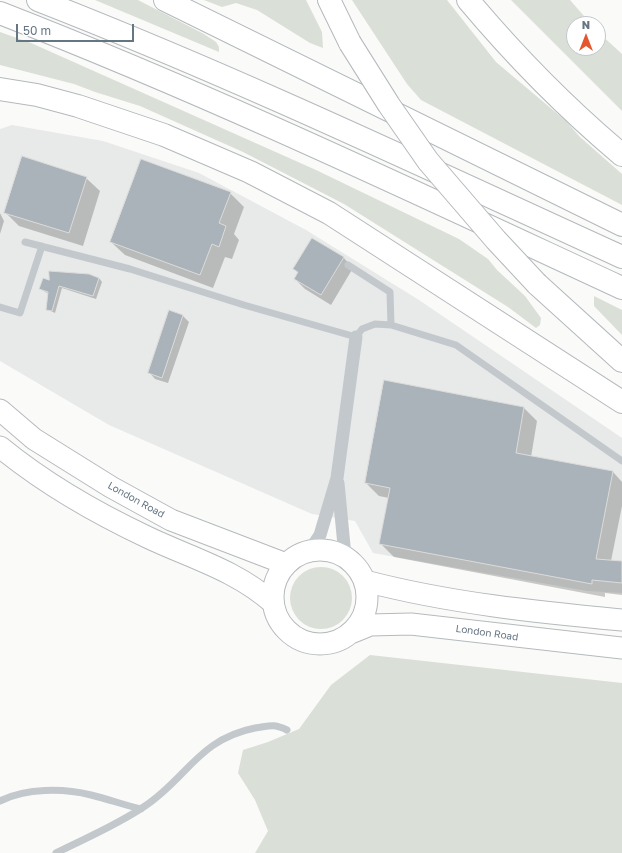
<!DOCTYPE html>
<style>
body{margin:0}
#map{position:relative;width:622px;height:853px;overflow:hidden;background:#fafaf8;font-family:"Golos Text",sans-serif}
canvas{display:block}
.north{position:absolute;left:566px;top:16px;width:40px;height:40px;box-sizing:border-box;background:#fff;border:1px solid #c1c8cd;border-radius:50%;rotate:0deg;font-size:11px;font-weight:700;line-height:16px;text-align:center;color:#657683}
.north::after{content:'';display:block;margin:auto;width:14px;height:18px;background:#e4572e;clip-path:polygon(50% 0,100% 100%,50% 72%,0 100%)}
.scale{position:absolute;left:16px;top:24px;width:118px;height:18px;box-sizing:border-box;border:2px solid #657683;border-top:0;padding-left:5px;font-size:12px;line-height:14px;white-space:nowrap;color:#657683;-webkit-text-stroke:3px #fff;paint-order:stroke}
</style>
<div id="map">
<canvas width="622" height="853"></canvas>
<div class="north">N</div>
<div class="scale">50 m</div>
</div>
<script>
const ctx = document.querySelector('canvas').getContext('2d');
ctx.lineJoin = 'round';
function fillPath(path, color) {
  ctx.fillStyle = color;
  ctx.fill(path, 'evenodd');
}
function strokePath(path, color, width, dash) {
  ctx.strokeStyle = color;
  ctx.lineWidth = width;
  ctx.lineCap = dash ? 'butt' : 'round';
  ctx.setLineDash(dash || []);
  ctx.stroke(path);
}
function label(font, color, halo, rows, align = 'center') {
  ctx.font = font + ' "Golos Text",sans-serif';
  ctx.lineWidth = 4;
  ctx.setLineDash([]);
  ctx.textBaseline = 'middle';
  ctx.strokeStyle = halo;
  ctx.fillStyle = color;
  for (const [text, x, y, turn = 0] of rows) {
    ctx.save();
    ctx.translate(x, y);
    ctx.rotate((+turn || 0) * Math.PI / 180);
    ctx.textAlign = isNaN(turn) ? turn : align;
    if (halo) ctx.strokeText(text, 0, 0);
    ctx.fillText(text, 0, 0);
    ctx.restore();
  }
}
fillPath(new Path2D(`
 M12,125l91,16 96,32 107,57 113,70 203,138v155l-35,-2 -214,-38 -18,-32 -43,-7 -203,-89 -109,-64v-232z`), '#e8e9e9');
fillPath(new Path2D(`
 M95,0h43l66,34 12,8 3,5v5z
 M204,0h102l16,32 1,16 -13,-5 -53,-33 -21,-7 -14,4z
 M352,0h95l49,62 70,59 14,16 42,37v31l-201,-105 -14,-16z
 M511,0h59l21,24h-17v24h24v-16l24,22v57z
 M0,32l31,11 285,127 143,69 29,20 9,11 28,26 16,22 -1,7 -4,3 -28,-21 -164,-103 -101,-52 -103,-46 -45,-14 -21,-8 -74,-19z
 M594,296l28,14v25l-28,-29z
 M290 598a31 31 0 1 1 62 0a31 31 0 1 1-62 0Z
 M370,655l252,28v170h-367l13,-22 -13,-31 -17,-27 5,-23 25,-8 31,-13 32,-44z`), '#dadfd7');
fillPath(new Path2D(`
 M86,178l14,13 -17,55 -64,-20 -14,-14z
 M230,193l14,14 -10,27 5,6 -7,19 -7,-2 -12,31 -88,-33 -14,-13z
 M0,213l4,8 -4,13z
 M343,257l10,11 -22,37 -26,-16 -10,-10 3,-6 -4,-4z
 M88,275l11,3 3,4 -6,17 -34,-11 -7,25 -8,-4 2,-15 -9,-5 9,-8z
 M170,311l13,5 6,6 -21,61 -13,-4 -6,-7z
 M385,382l139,26 13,13 -6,36 82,15 9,10v24l-11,55 11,1v33l-17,-2v4l-211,-40 -14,-14 9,-45 -10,-2 -13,-13z`), '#0003');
const building = new Path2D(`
 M22,156l65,21 -18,56 -65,-20z
 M141,159l90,33 -12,31 7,3 -7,21 -7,-3 -12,31 -90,-33z
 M312,238l32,19 -23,38 -27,-16 4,-7 -5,-3z
 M49,271l40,3 10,4 -6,18 -34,-10 -7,25 -6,-1 2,-18 -9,-3 4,-11 6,2z
 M169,310l14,5 -21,63 -14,-5z
 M384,380l140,27 -8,46 97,18 -17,88 26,2v22l-30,-3v4l-213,-40 11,-56 -25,-5z`);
fillPath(building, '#aab3b9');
strokePath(building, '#dcdcda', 1);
const primary = new Path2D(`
 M0,410l34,29 77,48 60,33 115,44
 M0,447c44,36 96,66 147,90 44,21 89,33 126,66
 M273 597a47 47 0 1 1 94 0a47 47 0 1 1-94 0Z
 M365,581c84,22 171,31 257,39
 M353,632l17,-7 41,-1 211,24`);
const highway = new Path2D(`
 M38,0c198,77 391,169 584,257
 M165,0l457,225
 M329,0l21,43
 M468,0c47,56 98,108 154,155
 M0,13c211,82 417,180 622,275
 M0,89l37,6 41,11 86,29 86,37 79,41 293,189
 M537,284l85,77`);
strokePath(primary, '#b5babe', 23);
strokePath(highway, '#b4b9bd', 24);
strokePath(new Path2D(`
 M25,242l105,27 114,36 112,32 6,-8 13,-5 16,1 65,20 166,116
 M348,265l42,27 1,33
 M0,307l20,6 22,-67
 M0,801c26,-13 63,-13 91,-6 17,4 33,10 50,14
 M56,853c30,-15 61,-28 89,-47 42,-28 54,-67 110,-78 15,-2 18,-5 32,2`), '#c3c8cc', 7);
strokePath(new Path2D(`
 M338,483l7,73
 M310,550l10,-15 17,-57 19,-141`), '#c3c8cc', 13);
strokePath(primary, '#fff', 21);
strokePath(highway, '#fff', 22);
const highwayBridge = new Path2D(`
 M350,43l39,62 39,56 68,79 41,44`);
strokePath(highwayBridge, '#b4b9bd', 24, []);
strokePath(highwayBridge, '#fff', 22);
label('10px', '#657683', '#fff', [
 ["London Road",136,500,29],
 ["London Road",487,633,8]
]);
</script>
